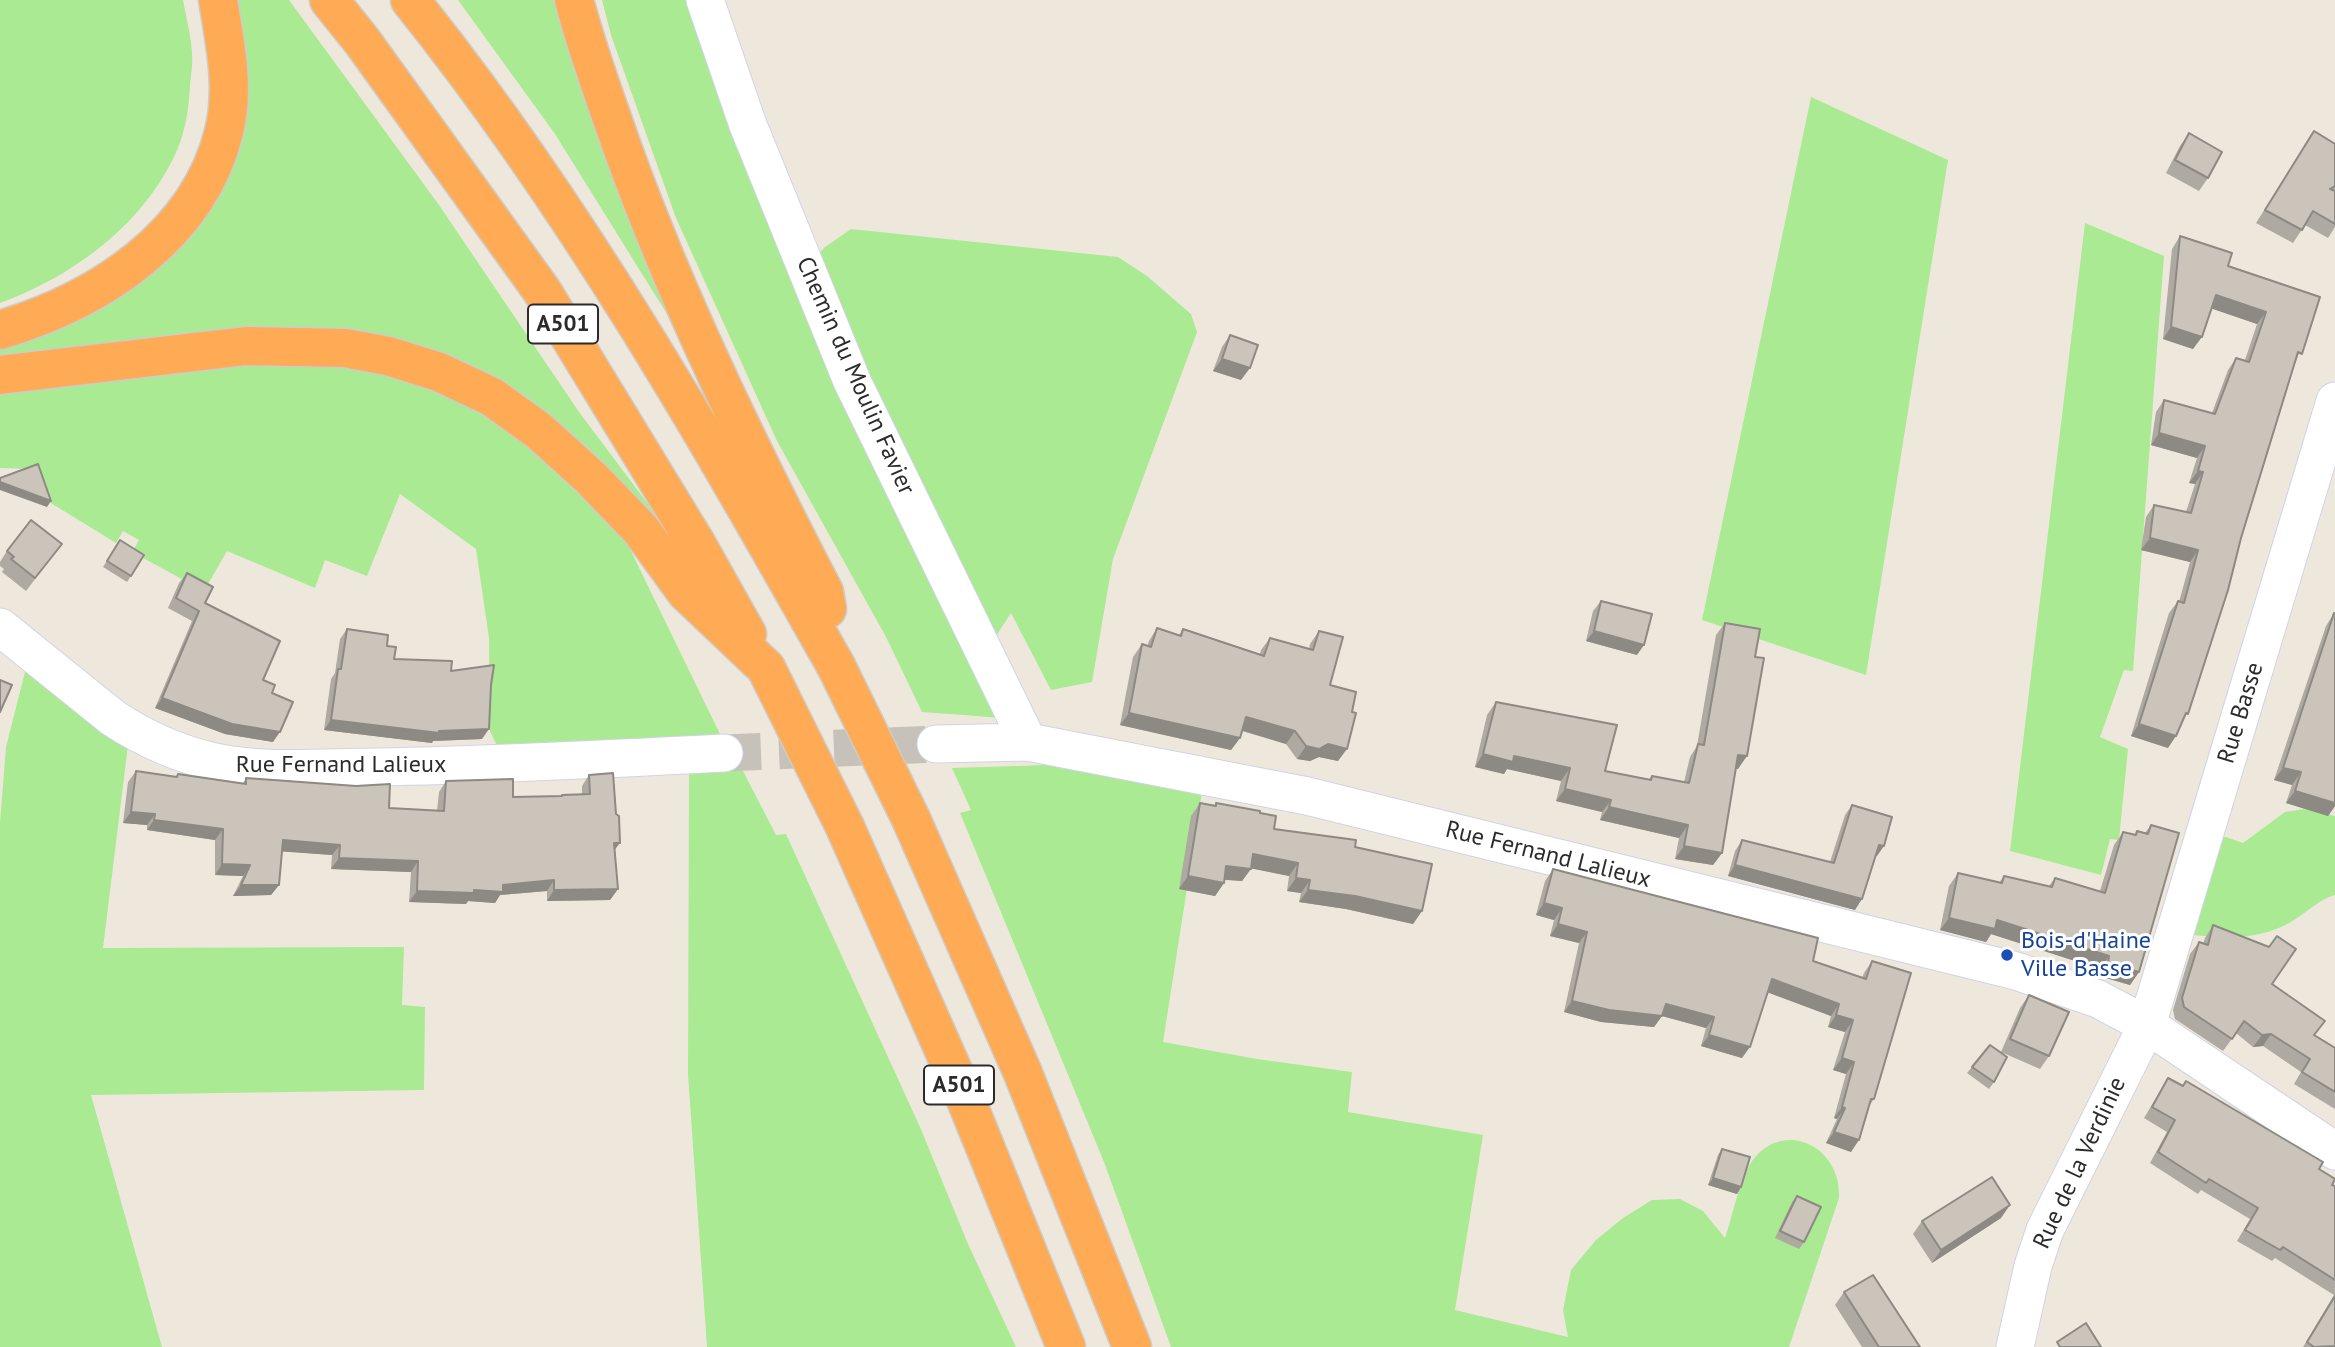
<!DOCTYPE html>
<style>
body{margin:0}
canvas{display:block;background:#eee8dc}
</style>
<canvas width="2335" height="1347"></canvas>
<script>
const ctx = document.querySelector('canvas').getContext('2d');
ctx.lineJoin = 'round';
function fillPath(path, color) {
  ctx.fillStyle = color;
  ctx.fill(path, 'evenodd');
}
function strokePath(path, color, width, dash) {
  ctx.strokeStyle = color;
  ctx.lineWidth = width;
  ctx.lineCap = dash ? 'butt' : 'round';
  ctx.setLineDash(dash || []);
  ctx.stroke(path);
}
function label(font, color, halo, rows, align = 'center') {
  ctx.font = font + ' "PT Sans",sans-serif';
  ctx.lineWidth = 6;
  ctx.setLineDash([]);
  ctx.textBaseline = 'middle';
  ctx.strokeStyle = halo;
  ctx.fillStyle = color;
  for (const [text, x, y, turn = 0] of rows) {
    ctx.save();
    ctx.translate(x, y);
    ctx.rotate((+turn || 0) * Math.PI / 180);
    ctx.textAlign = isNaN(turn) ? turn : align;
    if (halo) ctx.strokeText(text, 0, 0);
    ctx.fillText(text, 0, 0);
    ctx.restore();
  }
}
fillPath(new Path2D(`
 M0,0h183c3,17 8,35 9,53 1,11 -1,22 -2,32 -1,22 -4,43 -12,63 -32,75 -104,128 -178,155z
 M235,0h54l150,205 140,207 90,120 -1,12 -228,-189 -440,3v-16l211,-138z
 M458,0h99l12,53 72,182 67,145 -153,-246z
 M602,0h103l101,267 19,-20 26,-18 267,28 29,19 44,38 6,18 -84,227 -21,123 -41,8 -40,-77 -26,40 32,66 -95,-7 -36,-75 -109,-196 -101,-223 -65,-183z
 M1811,97l137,63 -82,515 -164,-55z
 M2085,223l79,33 -31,415 -9,-1 -24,67 28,12 -9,91 -9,-1 -9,36 -91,-24z
 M235,360l99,2 94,23 54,25 47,35 52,46 48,56 91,187 -214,31 -16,-34 -1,-93 -13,-89 -76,-55 -33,82 -42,-16 -10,28 -88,-37 -23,40 -72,-39 7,-12 -16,-9 -7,12 -70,-43 -11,-31 -35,-1v-73z
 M30,652l100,77 -27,219 301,-1 -2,58 23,2 -1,83 -333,5 71,252h-162v-524l6,-76z
 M1047,765l155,27 -39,250 94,17 95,13 -4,40 135,23 -28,175 113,27 -5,-27 8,-40 25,-30 27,-22 29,-18 28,-1 23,12 22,27c7,-20 15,-60 27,-77 31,-43 90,-15 87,37l-50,149h-618l-67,-185 -144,-349 11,-3 -19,-42z
 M742,769l34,66 10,-1 134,293 48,117 48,103h-309l-19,-273 1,-300z
 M2304,809l31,7v79c-16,4 -31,20 -46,28 -30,17 -62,15 -96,12l-6,-12 24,-87 15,1 17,6 42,-31z`), '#aaea93');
strokePath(new Path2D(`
 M724,753l212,-9`), '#c7c2b9', 37, [37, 18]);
const minor = new Path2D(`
 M705,0l43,125 104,256 176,361
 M0,627l113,91c32,21 65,36 102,44 53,11 110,5 164,5 115,-2 230,-8 345,-14
 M936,744l92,-2 279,54 709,175 82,28 49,26 188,126
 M2015,1347l18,-81 12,-36 102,-205 188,-624`);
const motorway = new Path2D(`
 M329,0l33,41 180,250 155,254 50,89
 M410,0c165,205 297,437 426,666
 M574,0c13,50 31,98 48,147 55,153 127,300 202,445l3,17
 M0,330c98,-29 198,-93 224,-198 11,-44 1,-89 -6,-132
 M0,375l246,-29 99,2 43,8 51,16 53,25 47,34 52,47 50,52 45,62 80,76
 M911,819l111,252 110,276
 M845,827l121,273 100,247`);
strokePath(minor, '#d1d3e5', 39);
strokePath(motorway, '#ccc', 41);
strokePath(minor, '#fff', 37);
strokePath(motorway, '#ffab56', 38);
const motorwayBridge = new Path2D(`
 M836,666l75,153
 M766,668l79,159`);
strokePath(motorwayBridge, '#ccc', 41, []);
strokePath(motorwayBridge, '#ffab56', 38);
fillPath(new Path2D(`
 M2314,131l21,13v83l-7,11 -23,-13 -12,18 -37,-20z
 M2189,133l19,45 -9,13 -33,-18 14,-27z
 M2180,236l48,30 92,31 -25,67 -113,359 -14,25 -37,-12 38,-123 9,-12 1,1 11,-40 -49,-12 5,-33 8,-12 32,7 9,-28 -6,-1 8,-25 -46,-13 5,-33 8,-12 48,13 16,-43 8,-12 9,2 12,-36 -46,-16 -18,41 -30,-10 9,-90z
 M1230,335l11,45 -28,-9 9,-24z
 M120,540l11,36 -4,6 -24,-15z
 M62,544l-36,47 -24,-19 2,-3 -4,-3v-4l7,-11z
 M187,573l18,30 58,77 9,13 1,49 -48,-8 -70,-26 37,-87 -24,-13 11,-25z
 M1601,601l36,54 -51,-14 7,-30z
 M2334,613l1,193 -7,10 -42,-13 6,-18 -18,-5 52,-154z
 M1725,623l13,146h-2l-14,84 -9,12 -38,-6 4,-21 -79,-18 2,-8 -46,-11 5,-20 -54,-12 -3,5 -29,-7 12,-52 9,-13 109,69 44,8 3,-3 32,6 6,-25 7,-11 19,-111z
 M1157,628l22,7 4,-6 77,25 1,-4 9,-12 39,11 1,-5 9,-13 11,54 8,76 -19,-4 -9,4 -13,-2 -11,-15 -44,-13 -2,7 -9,12 -111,-25 13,-68 9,-13 5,2 2,-5z
 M347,629l40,17 7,13 57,12 31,68 -49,2 -1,2 -108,-13 7,-51 4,-6 5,-34z
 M136,771l40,6 2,-3 65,9 3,-5 143,30 48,3 2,-19 7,-11 67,16 48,-1 1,-1 20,-1v-8l7,-11 25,76 4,38 -8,11 -63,1v-10l-47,4 -5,8 -27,-2 -2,3 -57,-2 2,-30 -80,-3 1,-14 -50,-4 -3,34 -8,10 -38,1 10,-20 -28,-1v-35l-68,-10v-5l-24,-2 5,-41z
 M1200,803l15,2 1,-2 44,10 14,16 81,18 67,64 -9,13 -67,-15 -47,-7 2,-9 -14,-2 2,-15 -38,-8 -9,13 -17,-1 -1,3 -9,13 -36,-7 12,-73z
 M1852,805l25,51h-2l-20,54 -127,-34 7,-25 7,-11 88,22 15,-47z
 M2151,825l-12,147 -9,13 -31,-9 1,-7 -109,-35 -5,8 -46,-12 9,-44 9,-13 41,10 5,-7 45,10 6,-8 45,13 14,-46 9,-13 11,3 3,-4 8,2z
 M1553,869l309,109 2,-5 8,-12 2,138 -5,7 -18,46 -25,-9 11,-24 -3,-1 12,-44 -13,-4 12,-38 -17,-5 3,-11 -64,-24 -25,66 -41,-12 5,-18 -44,-12 -8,11 -53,-5 -37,-10 15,-69 -29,-7 4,-16 -18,-5 9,-34z
 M2213,925l59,59 42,51 21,13v61l-41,-25 7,-12 -38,-26 -10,1 -17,-14 -13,18 -48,-32 -2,-9 17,-56 9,-12 4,2 2,-6z
 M2029,995l20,61 -9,13 -39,-17 19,-44z
 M1972,1067l22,15 -5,7 -22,-16z
 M2168,1078l151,91 13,16 3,1v161h-32l31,-52 -59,-37 -3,3 -35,-20 13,-22 -49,-29 -3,4 -48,-31 17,-31 -23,-14z
 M1722,1149l19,38 -4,7 -29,-9 10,-30z
 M1797,1196l7,46 -5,7 -24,-11 17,-36z
 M2001,1218l-69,45 -19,-29 9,-13z
 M1844,1292l76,55h-58l-27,-42z`), '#aea9a1');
fillPath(new Path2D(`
 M2216,295l50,17 -9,12 -50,-17z
 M2171,327l31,10 -9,12 -30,-10z
 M1222,359l28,9 -9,12 -28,-9z
 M2159,433l46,13 -8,12 -46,-13z
 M2198,471l5,1 -8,12 -6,-1z
 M0,482l51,19 -4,6 -47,-17z
 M2150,538l48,12 -8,12 -49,-12z
 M1594,631l50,14 -7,10 -51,-14z
 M162,698l118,34 -7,10 -48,-8 -70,-26z
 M1129,713l111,25 -9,12 -111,-25z
 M1246,717l49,14 -9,13 -49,-15z
 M331,720l108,11 50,-2 -7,10 -49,2 -1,2 -108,-13z
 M2139,724l37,12 -8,12 -37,-12z
 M1328,744l19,5 -9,12 -19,-4 -9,4 -13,-2 9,-13z
 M1483,754l31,2 56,12 -9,13 -54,-12 -3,5 -29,-7z
 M1738,755l9,1 -9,13 -9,-1z
 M2283,768l18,4 -9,13 -18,-5z
 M1565,789l46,11 -9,12 -46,-11z
 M2295,791l40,12v3l-7,10 -42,-13z
 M1609,807l79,18 -9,13 -79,-18z
 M131,812l24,2 -8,11 -24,-2z
 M154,820l69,9 -8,11 -68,-10z
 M283,840l57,5 -8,10 -57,-4z
 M614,843h6l-8,10z
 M1879,845l5,1 -7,10 -5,-1z
 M1684,846l38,7 -9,12 -38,-6z
 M1253,854l45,9 -9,13 -45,-9z
 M339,858l79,3 -7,11 -80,-3z
 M222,864l28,1 -7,11 -28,-1z
 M1735,865l127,34 -7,11 -127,-34z
 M1226,866l25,3 -9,12 -25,-2z
 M1188,876l36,7 -9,13 -36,-7z
 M1296,878l14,2 -9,13 -14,-2z
 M554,880l-7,11 -47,4 -5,8 -27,-2 -2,3 -57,-2 8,-11 57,-1 29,-5z
 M241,885h38l-8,10 -38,1z
 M618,889l-8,11 -63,1 7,-11z
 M1308,890l47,6 67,15 -9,13 -67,-15 -47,-7z
 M1544,903l18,5 -8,12 -18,-5z
 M1949,918l48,2 112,36 -9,13 -109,-35 -5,8 -46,-12z
 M1558,924l29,8 -8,11 -29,-7z
 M2108,963l31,9 -9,13 -31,-9z
 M1772,979l67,25 -8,12 -67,-25z
 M1572,1001l94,3 48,13 -8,11 -44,-12 -8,11 -53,-5 -37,-10z
 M1836,1015l17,5 -8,12 -17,-5z
 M2271,1034l-8,12 -10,1 9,-12z
 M1709,1035l41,12 -8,11 -41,-12z
 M1842,1058l12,4 -8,12 -13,-4z
 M1842,1107l3,1 -8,11 -3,-1z
 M1834,1132l25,8 -8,12 -25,-9z
 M1713,1178l28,9 -4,7 -29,-9z
 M2010,1205l-9,13 -69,45 9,-13z`), '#8d8983');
const building = new Path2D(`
 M2314,131l21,13v42l-5,3 5,2v33l-22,-13 -11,19 -37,-20z
 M2189,133l33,19 -14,26 -33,-18z
 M2180,236l52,17 -4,13 92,31 -18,57 -4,-2 -57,186 -13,52 -40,124 -2,-1 -10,23 -37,-12 39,-123 6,2 14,-53 -48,-12 4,-33 37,8 12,-41 -5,-1 7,-25 -46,-13 5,-33 51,14 21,-56 13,4 17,-50 -50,-17 -14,42 -31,-10z
 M1230,335l28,10 -8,23 -28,-9z
 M38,464l13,37 -51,-19v-4z
 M31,520l31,24 -27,34 -24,-19 3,-2 -7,-6z
 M120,540l24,15 -13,21 -24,-15z
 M187,573l26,14 -8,16 75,38 -17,39 12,5 -3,8 21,9 -13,30 -48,-8 -70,-26 37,-87 -23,-13z
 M1601,601l51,13 -8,31 -50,-14z
 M2334,613l1,1v189l-40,-12 6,-19 -18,-4z
 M1725,623l35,6 -5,28 9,1 -17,98 -9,-1 -16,98 -38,-7 4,-21 -79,-18 2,-7 -46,-11 5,-21 -56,-12 -1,6 -30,-8 13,-52 121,23 -12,46 46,9 1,-4 37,7 9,-39 6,1z
 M1157,628l24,8 2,-7 81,27 6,-18 43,12 6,-19 24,6 -13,48 26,7 -4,20 4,1 -9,36 -19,-5 -9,5 -13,-3 -11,-15 -49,-14 -6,21 -111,-25 13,-69 9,3z
 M347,629l41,6 -1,11 9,1 -2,12 58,2 -1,10 43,-6 -3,20 -2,44 -50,2v2l-108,-13 7,-51h3z
 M0,680l12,5 -12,27z
 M136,771l41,6 1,-3 68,10v-6l110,8 34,-2 -1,24 55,3 2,-30 67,-2v18l49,-1v-1l28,-1 -1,-19 24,-2 3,41 3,2 1,27h-6l4,46 -64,1v-10l-51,5v7l-29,-2v3l-57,-2 1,-30 -79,-3 1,-13 -57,-5 -4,45h-38l9,-20 -28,-1 1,-35 -69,-9 1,-6 -24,-2z
 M1200,803l16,3v-3l44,8v2l16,3 -2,13 82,11 -1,7 77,17 -10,47 -67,-15 -47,-6 2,-10 -14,-2 2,-15 -45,-9 -2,15 -25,-3 -2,17 -36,-7z
 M1852,805l40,12 -8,29 -5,-1 -17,54 -127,-34 7,-25 92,23z
 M2151,825l28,8 -40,139 -31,-9 1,-7 -112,-36 -2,9 -46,-11 9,-45 44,10 2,-7 48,11 3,-9 50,15 18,-61 13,3 1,-4 11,3z
 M1553,869l265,69 -5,23 53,18 6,-18 39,12 -37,126h-3l-12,41 -25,-8 11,-24 -3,-1 12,-45 -12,-4 11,-38 -17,-5 3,-11 -67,-25 -22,68 -41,-12 5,-18 -48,-13 -4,12 -53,-6 -37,-9 15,-69 -29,-8 4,-16 -18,-5z
 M2213,925l56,22 8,-11 19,13 -24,35 53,37 -11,14 21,13v44l-33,-20 8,-13 -39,-25 -9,1 -18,-14 -12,18 -48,-32 -2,-9 17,-56 9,3z
 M2029,995l40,17 -20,44 -39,-17z
 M1990,1045l17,12 -13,25 -22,-15z
 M2168,1078l15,8 3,-5 137,81 -4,7 16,10 -3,6 3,1v94l-52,-33 -3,3 -35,-20 13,-22 -49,-29 -3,4 -48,-31 17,-32 -23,-13z
 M1722,1149l28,8 -9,30 -28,-9z
 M1992,1177l18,28 -69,45 -19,-29z
 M1797,1196l24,11 -17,35 -24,-11z
 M1873,1275l47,72h-41l-35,-55z
 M2335,1296v50l-21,1 -7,-5z
 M2086,1323l15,24h-41l-3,-5z`);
fillPath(building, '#cac4bb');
strokePath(building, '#8d8983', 2);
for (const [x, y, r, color] of [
 [2007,955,7,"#1a4fb4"]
]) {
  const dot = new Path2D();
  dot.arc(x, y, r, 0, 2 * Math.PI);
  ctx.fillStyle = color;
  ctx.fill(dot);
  strokePath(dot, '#fff', 2.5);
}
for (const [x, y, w] of [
 [563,324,70],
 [959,1085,70]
]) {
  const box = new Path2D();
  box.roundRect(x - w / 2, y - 19.5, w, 39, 5);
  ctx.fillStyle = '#fff';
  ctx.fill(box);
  strokePath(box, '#2b2b2b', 2);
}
label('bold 23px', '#2b2b2b', null, [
 ["A501",563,324],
 ["A501",959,1085]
]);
label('24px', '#2b2b2b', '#fff', [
 ["Chemin du Moulin Favier",855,376,66],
 ["Rue Basse",2241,713,-73],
 ["Rue Fernand Lalieux",341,765],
 ["Rue Fernand Lalieux",1548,855,14],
 ["Rue de la Verdinie",2080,1163,-65]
]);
label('24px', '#164399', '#fff', [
 ["Bois-d'Haine",2021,941],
 ["Ville Basse",2021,969]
], 'left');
</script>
